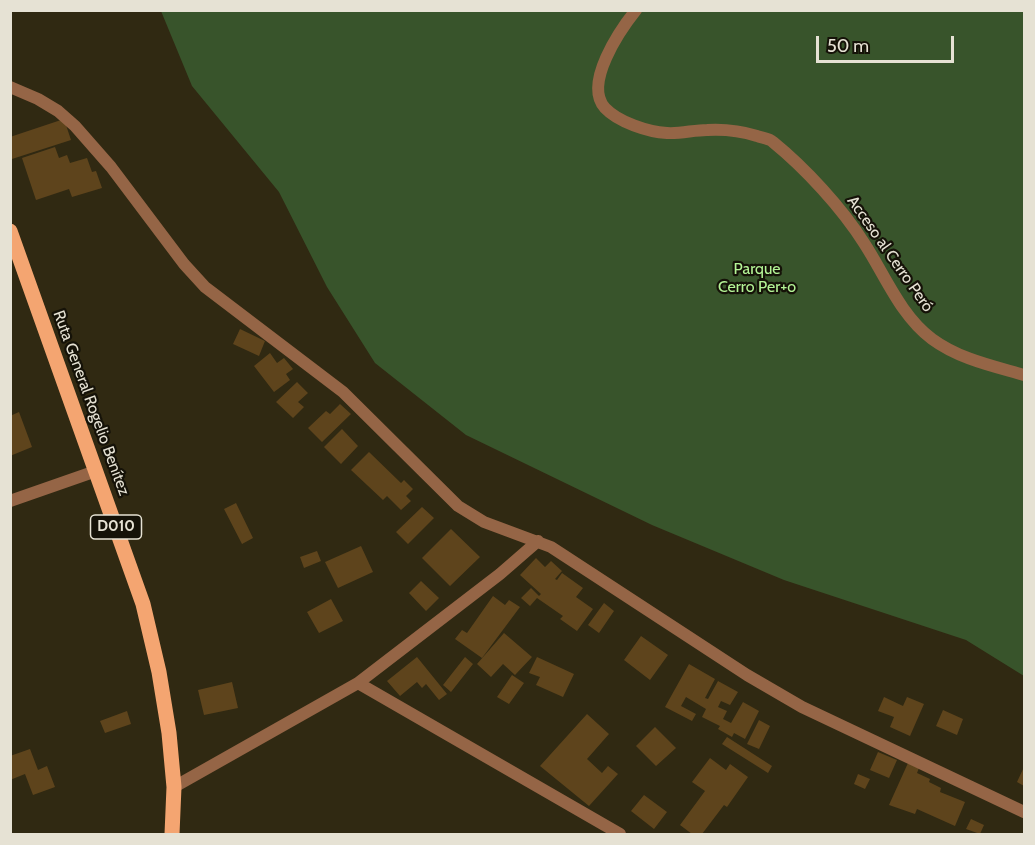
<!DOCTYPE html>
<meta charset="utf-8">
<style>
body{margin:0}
#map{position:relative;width:1035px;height:845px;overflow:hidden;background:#302912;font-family:Cabin,sans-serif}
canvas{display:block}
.frame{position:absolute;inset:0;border:12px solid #e6e2d4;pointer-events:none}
.scale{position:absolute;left:816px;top:36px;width:138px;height:27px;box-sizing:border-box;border:3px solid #e6e2d4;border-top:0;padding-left:8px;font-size:18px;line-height:21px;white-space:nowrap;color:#e6e2d4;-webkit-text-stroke:4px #151208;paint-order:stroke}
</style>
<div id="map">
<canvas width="1035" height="845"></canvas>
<div class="frame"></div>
<div class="scale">50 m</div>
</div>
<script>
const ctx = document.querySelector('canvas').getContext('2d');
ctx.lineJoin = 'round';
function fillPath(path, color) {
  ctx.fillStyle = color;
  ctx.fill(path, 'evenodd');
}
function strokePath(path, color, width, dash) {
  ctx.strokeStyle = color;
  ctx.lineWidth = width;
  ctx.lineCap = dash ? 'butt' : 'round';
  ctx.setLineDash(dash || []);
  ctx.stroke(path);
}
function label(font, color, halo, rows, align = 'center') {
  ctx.font = font + ' Cabin,sans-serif';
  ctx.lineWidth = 4.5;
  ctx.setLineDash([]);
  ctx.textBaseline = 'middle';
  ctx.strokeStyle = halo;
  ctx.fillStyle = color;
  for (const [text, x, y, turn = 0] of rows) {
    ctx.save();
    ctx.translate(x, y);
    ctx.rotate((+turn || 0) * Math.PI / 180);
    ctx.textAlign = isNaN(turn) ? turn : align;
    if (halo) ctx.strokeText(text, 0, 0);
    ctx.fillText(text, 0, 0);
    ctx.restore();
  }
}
fillPath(new Path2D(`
 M161,11h863v665l-58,-36 -182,-60 -132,-55 -186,-90 -91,-72 -48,-76 -48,-95 -87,-106z`), '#38542b');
fillPath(new Path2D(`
 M64,119l7,21 -59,19 -2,-22z
 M55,147l4,11 8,-3 3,8 17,-5 5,14 4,-1 6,17 -30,9 -3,-8 -33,11 -14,-42z
 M240,329l25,12 -6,15 -26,-12z
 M270,353l7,10 7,-5 9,11 -7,5 4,6 -16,12 -20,-26z
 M297,382l11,11 -10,9 6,5 -11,11 -17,-16z
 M340,404l11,10 -29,28 -14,-14 18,-17 4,3z
 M19,412l13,35 -22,9v-40z
 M342,429l16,17 -17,18 -17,-17z
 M369,452l32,31 3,-3 9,9 -7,7 5,5 -10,9 -14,-14 -4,4 -32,-30z
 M236,503l17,35 -11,6 -18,-35z
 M422,507l12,11 -26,26 -12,-12z
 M451,529l29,28 -30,29 -28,-28z
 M361,546l12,26 -35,16 -13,-26z
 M317,551l4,10 -17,7 -4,-11z
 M536,558l9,9 6,-6 11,10 -7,8 2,1 5,-7 21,15 -7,9 17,12 -16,22 -17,-12 3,-3 -26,-18 -7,8 -9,-8 10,-10 8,8 2,-2 -21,-19z
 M421,581l18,17 -13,13 -17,-18z
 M493,596l12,9 4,-5 11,7 -38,51 -27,-19 7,-9 5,3z
 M331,599l12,22 -24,12 -12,-21z
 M604,603l10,8 -15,22 -11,-8z
 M504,633l28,24 -17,18 -12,-11 -12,13 -14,-13z
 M641,636l27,19 -18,25 -26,-20z
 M417,657l30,37 -8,6 -13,-16 -4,4 -5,-6 -17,14 -13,-15z
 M465,657l8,7 -22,28 -8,-7z
 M537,657l37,17 -11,23 -27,-12 4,-8 -11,-4z
 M689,664l26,15 -10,19 3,1 10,-18 20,11 -8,13 -9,-4 -3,6 9,4 -4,8 8,4 12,-21 16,9 -14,28 -11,-6 -2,4 -14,-8 2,-3 -18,-9 4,-8 -20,-12 -5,9 15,8 -4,7 -27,-14z
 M512,675l12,8 -15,21 -12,-7z
 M232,682l6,26 -34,7 -6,-25z
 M884,697l19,9 4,-9 17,7 -14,32 -20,-9 4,-10 -16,-6z
 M943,710l20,9 -6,16 -21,-9z
 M127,711l4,13 -26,9 -5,-12z
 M587,714l22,20 -22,25 15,14 6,-7 10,8 -29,32 -49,-40z
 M759,720l11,6 -11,23 -12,-5z
 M655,727l21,21 -20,18 -20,-20z
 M727,737l45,29 -4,7 -46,-29z
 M30,749l8,21 9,-4 8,21 -22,8 -8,-21 -15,6v-24z
 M878,752l19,8 -8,18 -19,-8z
 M710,758l16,12 4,-6 18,13 -21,30 -3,-2 -22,29h-10l-12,-9 25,-34 -13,-9z
 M908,763l11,5 -2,5 13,6 -1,3 12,6 -1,4 25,10 -10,24 -38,-17 -2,5 -26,-9z
 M1024,767v19l-7,-4z
 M858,774l12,5 -5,10 -11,-5z
 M644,795l23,17 -13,17 -23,-18z
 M971,819l13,6 -4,9 -14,-5z`), '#5e441c');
strokePath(new Path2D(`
 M636,10c-16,20 -53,74 -31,98 13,14 43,24 62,25 13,1 27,-3 40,-3 17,-1 34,1 50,6 5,2 12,2 16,6 32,26 69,66 91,101 21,32 36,72 68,96 27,20 61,27 92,36
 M10,87l28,12 20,12 17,15 36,41 73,97 21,23 138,105 115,114 26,16 67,25 196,128 55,32 222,105
 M10,501l86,-30
 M358,683l262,151
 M174,787l184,-104 142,-109 38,-33`), '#956546', 12);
strokePath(new Path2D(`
 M10,231l133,373 16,68 10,61 5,54 -2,47`), '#f4a571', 15);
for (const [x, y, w] of [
 [116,527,51]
]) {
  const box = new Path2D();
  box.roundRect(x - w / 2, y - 12, w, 24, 4.5);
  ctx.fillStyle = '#151208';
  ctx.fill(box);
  strokePath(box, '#e6e2d4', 1.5);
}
label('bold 15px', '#e6e2d4', null, [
 ["D010",116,527]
]);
label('16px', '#e6e2d4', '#151208', [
 ["Acceso al Cerro Peró",890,254,55],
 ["Ruta General Rogelio Benítez",91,403,70]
]);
label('16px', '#b4f496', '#151208', [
 ["Parque",757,269],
 ["Cerro Per+o",757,287]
]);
</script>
